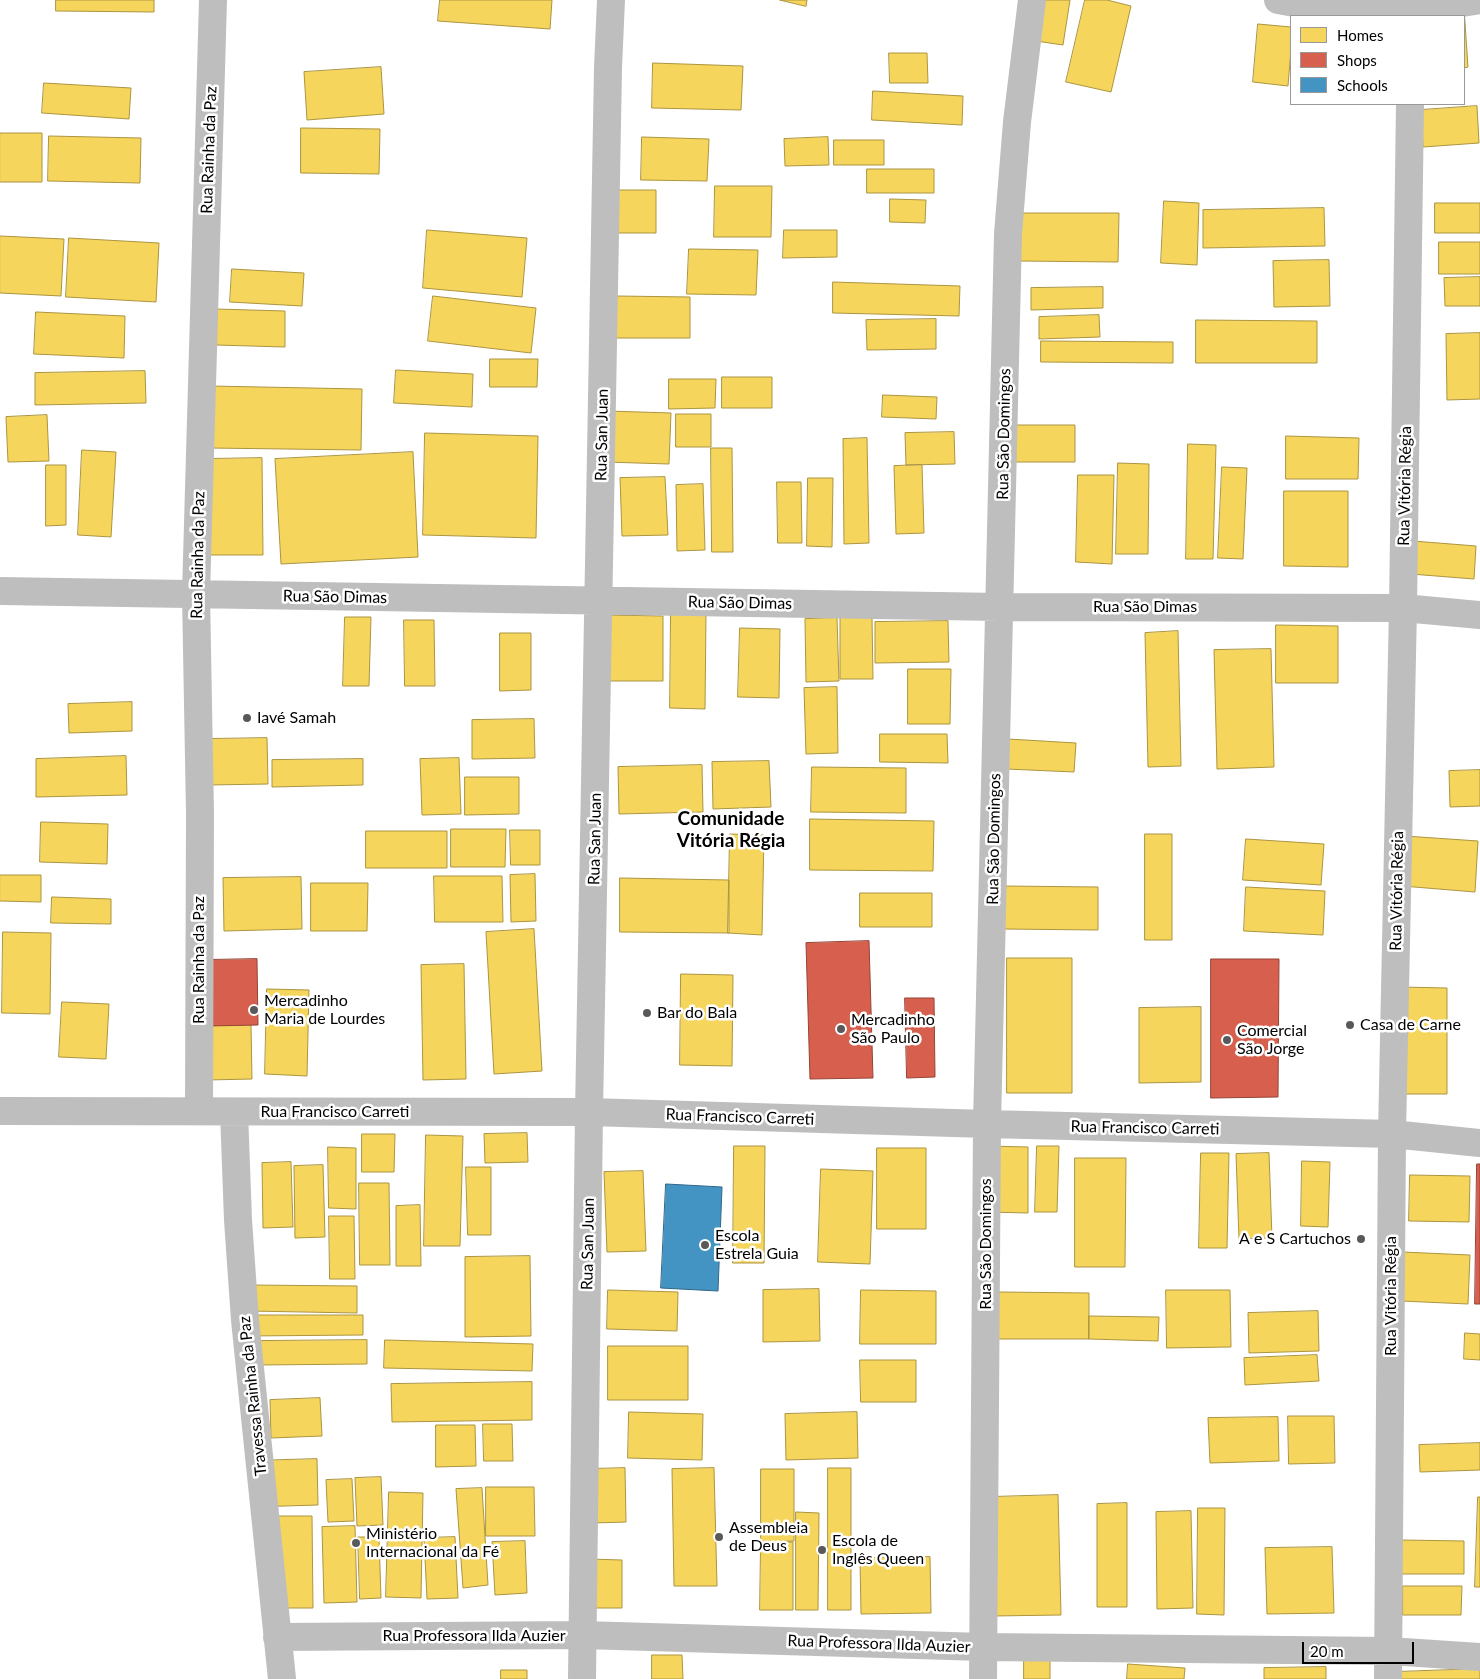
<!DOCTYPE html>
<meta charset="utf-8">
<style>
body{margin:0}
#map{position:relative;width:1480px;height:1679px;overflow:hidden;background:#fff;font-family:Lato,sans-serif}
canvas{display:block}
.legend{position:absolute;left:1290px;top:15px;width:175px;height:90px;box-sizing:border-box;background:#fff;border:1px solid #999;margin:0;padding:6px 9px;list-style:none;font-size:15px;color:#000}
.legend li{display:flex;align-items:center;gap:10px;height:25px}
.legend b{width:25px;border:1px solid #999}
.scale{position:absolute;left:1302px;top:1642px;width:112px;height:22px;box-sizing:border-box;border:2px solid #000;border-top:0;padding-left:6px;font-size:15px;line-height:18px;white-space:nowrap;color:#000;-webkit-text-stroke:4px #fff;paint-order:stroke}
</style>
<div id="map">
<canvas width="1480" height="1679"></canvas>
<ul class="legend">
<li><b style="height:14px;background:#f6d55c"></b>Homes</li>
<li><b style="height:14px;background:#d6604d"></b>Shops</li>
<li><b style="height:14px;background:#4393c3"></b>Schools</li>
</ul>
<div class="scale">20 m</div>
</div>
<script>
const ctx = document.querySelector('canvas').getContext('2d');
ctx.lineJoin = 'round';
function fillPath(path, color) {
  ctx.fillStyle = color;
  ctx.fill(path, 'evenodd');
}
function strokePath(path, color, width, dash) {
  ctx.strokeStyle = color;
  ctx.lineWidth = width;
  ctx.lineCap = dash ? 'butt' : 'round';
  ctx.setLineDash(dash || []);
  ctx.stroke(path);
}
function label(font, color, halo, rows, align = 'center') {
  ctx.font = font + ' Lato,sans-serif';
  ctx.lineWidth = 5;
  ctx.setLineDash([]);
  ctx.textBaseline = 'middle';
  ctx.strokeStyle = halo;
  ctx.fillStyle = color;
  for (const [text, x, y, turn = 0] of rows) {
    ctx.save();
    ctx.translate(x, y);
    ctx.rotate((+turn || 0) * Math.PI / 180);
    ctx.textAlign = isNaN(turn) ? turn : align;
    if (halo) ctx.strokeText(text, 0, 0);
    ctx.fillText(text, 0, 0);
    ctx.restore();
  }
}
const homes = new Path2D(`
 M56,0h98v12l-98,-1z
 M440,0h112l-2,29 -112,-8z
 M780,0h27l-1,6z
 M1034,0h36l-7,45 -34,-5z
 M1085,0h22l24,6 -20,86 -45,-10z
 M1464,8l4,59 -4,1z
 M1258,24l33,3v22l-3,37 -35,-4z
 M889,53h38l1,30h-38z
 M653,63l90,3 -2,44 -89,-2z
 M381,67l3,47 -77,6 -3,-48z
 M44,83l87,5 -2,31 -87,-6z
 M873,91l90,5 -1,29 -90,-5z
 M1477,106l2,37 -56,4 -2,-37z
 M301,128l79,1 -1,45 -78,-1z
 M0,133h42v49h-42z
 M49,136l92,2 -1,45 -92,-2z
 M642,137l67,2 -2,42 -66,-1z
 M828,137l1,28 -44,1 -1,-27z
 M834,140h50v25h-50z
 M867,169h67v24h-67z
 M715,186h57l-1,51h-57z
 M613,190h43v43h-43z
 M890,199l36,1 -1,23 -35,-1z
 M1164,201l35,2 -2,62 -36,-2z
 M1435,203h45v30h-45z
 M1324,208l1,38 -122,2v-38z
 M1018,213h101l-1,49 -101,-1z
 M427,230l100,8 -5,59 -99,-9z
 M784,230h53v27l-54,1z
 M0,236l64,3 -3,57 -61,-3z
 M69,238l90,5 -3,59 -90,-5z
 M1439,242h41v32h-41z
 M689,249l69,1 -2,45 -69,-1z
 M1329,260l1,46 -56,1 -1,-46z
 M232,269l72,4 -2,33 -72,-4z
 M1480,277v29h-35l-1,-28z
 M833,282l127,4 -1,30 -126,-3z
 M1103,287v21l-72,2v-22z
 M433,296l103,12 -5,45 -103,-12z
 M616,296l74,1v41h-74z
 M216,309l69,2v36l-69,-2z
 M36,312l89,4 -1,42 -90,-4z
 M1099,315l1,22 -61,2v-22z
 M936,319v30l-69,1 -1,-30z
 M1196,320l121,1v42h-121z
 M1480,333v66l-33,1 -1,-66z
 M1041,341l132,1v21l-132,-1z
 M490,359h48l-1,28h-47z
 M396,370l77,4 -1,33 -78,-4z
 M145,371l1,32 -111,2v-32z
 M722,377h50v31h-50z
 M669,379h47l-1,29 -46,1z
 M210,386l152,3 -1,61 -152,-2z
 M883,395l54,2 -1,22 -54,-2z
 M607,411l64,2 -2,51 -64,-2z
 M676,414h35v33h-35z
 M47,415l2,46 -41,1 -2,-45z
 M1015,425h60v37h-59z
 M954,432l1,32 -49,1 -1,-32z
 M425,433l113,3 -2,102 -113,-3z
 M1286,436l73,2 -1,41h-72z
 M867,438l2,105 -25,1 -1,-105z
 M1188,444l28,1 -3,114h-27z
 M711,448h21l1,104h-21z
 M82,450l34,2 -5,85 -33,-2z
 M413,452l5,105 -137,7 -6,-105z
 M262,458l1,97h-55l-1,-96z
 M1118,463l31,1 -1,90h-32z
 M46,465h20v60l-20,1z
 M922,465l2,68 -28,1 -2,-68z
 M1222,467l25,1 -4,91 -25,-1z
 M1078,475h36l-2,89 -36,-2z
 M665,477l3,58 -46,1 -2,-58z
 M808,478h25l-1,69 -25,-1z
 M777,482h24l1,61h-24z
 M703,484l2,66 -28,1 -1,-66z
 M1284,491h64v76l-64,-1z
 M1413,541l63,5 -2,33 -63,-5z
 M671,612h35l-1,97 -35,-1z
 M607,615l56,1v65h-57z
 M345,617h26l-2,69h-26z
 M872,617l1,62h-33v-61z
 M837,618l2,63 -33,1 -1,-63z
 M404,620h30l1,66h-30z
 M948,621l1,41 -74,1v-41z
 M1276,625l62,1v57h-62z
 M740,628l40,1 -1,69 -41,-1z
 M1178,631l3,135 -33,1 -3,-134z
 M500,633h31v57l-31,1z
 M1271,649l3,118 -57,2 -3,-119z
 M908,669h43l-1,55h-42z
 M837,687l1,66 -32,1 -2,-66z
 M132,702v29l-63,2 -1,-29z
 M534,719l1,39 -63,1v-39z
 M880,734h67l1,29 -68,-1z
 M267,738l1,46 -59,1 -1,-46z
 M1008,739l68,4 -2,29 -68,-3z
 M126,756l1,39 -91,2v-38z
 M459,758l2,56 -39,1 -2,-56z
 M363,759v26l-91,2v-27z
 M769,761l2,46 -58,2 -1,-47z
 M702,765l1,47 -84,2 -1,-47z
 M812,767l94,1v45l-95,-1z
 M1480,770v36l-30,1 -1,-36z
 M465,777h54v37l-54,1z
 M810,819l124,2 -1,50 -123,-1z
 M41,822l67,2 -1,40 -67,-2z
 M451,829h55l-1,38h-54z
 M510,830h30v35h-29z
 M366,831h81v37h-81z
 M730,834l34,1 -2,100 -34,-2z
 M1145,834h27v106h-27z
 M1405,836l73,5 -3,51 -73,-6z
 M1246,839l78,5 -3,41 -78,-5z
 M535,874l1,47 -25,1 -1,-47z
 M0,875h41v27l-41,-1z
 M434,876h68l1,46h-68z
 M301,877l1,52 -78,2 -1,-53z
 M620,878l109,2v53l-109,-1z
 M311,883h57l-1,48h-56z
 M1004,886l94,1v43l-95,-1z
 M1246,887l79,4 -2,44 -79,-4z
 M860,893h72v34h-72z
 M52,897l59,2v25l-60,-1z
 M534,929l8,142 -48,3 -8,-142z
 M3,932l48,1 -1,81 -48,-1z
 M1007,958h65v135h-65z
 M464,964l2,115 -43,1 -2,-115z
 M681,974l52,1 -1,91 -52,-1z
 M1400,987l47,1v106h-47z
 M267,989l42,1 -2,86 -42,-2z
 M62,1002l47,2 -3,55 -47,-2z
 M1201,1007v75l-62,1v-75z
 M251,1025l1,54 -45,1 -2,-54z
 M527,1133l1,29 -43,1 -1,-29z
 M362,1134h33l-1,38h-32z
 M426,1135l37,1 -3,110h-36z
 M734,1146h31l-1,117h-31z
 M987,1146l41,1v66l-42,-1z
 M1037,1146h22l-2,66h-22z
 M328,1147l28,1v61l-27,-1z
 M877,1148h49v81h-49z
 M1201,1153h28l-2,95h-28z
 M1269,1153l3,85 -33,1 -3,-85z
 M1075,1158h51l-1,109h-50z
 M1302,1161l28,1 -2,65 -27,-1z
 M291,1162l2,65 -30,1 -1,-65z
 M323,1165l2,72 -30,1 -1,-72z
 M466,1167h25v68h-23z
 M821,1169l52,2 -3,93 -52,-2z
 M643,1171l3,80 -39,1 -3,-80z
 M1410,1175l60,1 -1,46 -60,-1z
 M359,1183h30l1,82h-30z
 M420,1205l1,61h-25v-60z
 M329,1216h25l1,63h-25z
 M1402,1252l68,3 -2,49 -67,-3z
 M530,1256l1,80 -66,1v-80z
 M249,1285l108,1v27l-109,-2z
 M819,1289l1,52 -57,1v-52z
 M608,1290l70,2 -1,39 -70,-2z
 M861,1290l75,1v53h-76z
 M1166,1290h64l1,57 -64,1z
 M999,1292l90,1v46h-91z
 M1318,1311l1,40 -70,2 -1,-40z
 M248,1315h115v20l-115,1z
 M1089,1316l70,1 -1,24 -69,-2z
 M1465,1333l15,1v26l-16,-1z
 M367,1340v24l-109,1v-24z
 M385,1340l148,4 -1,27 -148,-3z
 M608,1346h80v54h-80z
 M1317,1355l2,26 -74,4 -1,-27z
 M860,1360h56v42h-55z
 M532,1382v38l-140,2 -1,-38z
 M320,1398l2,38 -51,2 -1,-38z
 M629,1412l74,2 -1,46 -74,-2z
 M857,1412l1,46 -72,2 -1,-46z
 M1288,1416h46l1,47 -46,1z
 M1278,1417l1,44 -69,2 -2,-45z
 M483,1424h29l1,37h-29z
 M436,1425h39l1,41 -40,1z
 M1480,1443v27l-60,2 -1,-27z
 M317,1459l1,46 -67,2 -1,-46z
 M625,1468l1,54 -33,1 -2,-54z
 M714,1468l3,118h-43l-2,-117z
 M828,1468h23v142h-23z
 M761,1469h33v72l-33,1z
 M381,1477l2,48 -26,1 -2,-48z
 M352,1479l2,42 -26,1 -2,-42z
 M486,1487h48l1,49h-49z
 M482,1488l6,97 -25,3 -7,-99z
 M389,1492l34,1 -2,105 -35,-1z
 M1058,1495l3,120 -68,1 -3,-119z
 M1478,1497h2v90h-5z
 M1127,1503v104h-30v-103z
 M1198,1508h27l-1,107 -27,-1z
 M1191,1511l2,97 -36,1 -1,-97z
 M796,1512l23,1 -1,97h-22z
 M276,1516h36l1,92h-36z
 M355,1526l2,76 -33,1 -2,-76z
 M358,1537h21l2,61 -21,1z
 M455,1537l3,61 -31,1 -3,-61z
 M1401,1540l63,1v33h-63z
 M525,1541l2,52 -32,2 -3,-53z
 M761,1542h32v68h-33z
 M1332,1547l2,66 -67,1 -2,-66z
 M930,1557l1,56 -70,1 -1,-56z
 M588,1559l34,1v48h-35z
 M1403,1586h59l-1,29h-58z
 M652,1655h30l1,24h-31z
 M1024,1657h26v22h-26z
 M1128,1664l57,4 -1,11h-57z
 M1326,1667v12h-62v-11z
 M1480,1669v10h-85v-7z
 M501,1670h26v9h-26z`);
fillPath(homes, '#f6d55c');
strokePath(homes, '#ac9540', 1);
const shops = new Path2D(`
 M869,941l4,137 -63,1 -4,-136z
 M257,959l1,66 -51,1 -2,-66z
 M1211,959h68l-1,138 -67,1z
 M905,998h29l1,79 -28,1z
 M1477,1164h3v140h-5z`);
fillPath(shops, '#d6604d');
strokePath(shops, '#964336', 1);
const schools = new Path2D(`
 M666,1184l56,3 -4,104 -57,-3z`);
fillPath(schools, '#4393c3');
strokePath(schools, '#2f6788', 1);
strokePath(new Path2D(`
 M1278,0l33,6 100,5 69,-11
 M0,591l1000,16 403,1 77,7
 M0,1111l589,1 398,12 405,10 88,9
 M199,1111l1,-297 -4,-220 17,-594
 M234,1112l4,108 7,100 37,359
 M277,1637l306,-2 400,12 406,4 91,6
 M582,1679l7,-567 19,-1044 3,-68
 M983,1679l4,-555 21,-890 9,-112 15,-122
 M1388,1679l4,-545 11,-526 7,-504`), '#bebebe', 28);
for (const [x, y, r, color] of [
 [247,718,5,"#595959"],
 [254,1010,5,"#595959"],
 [647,1013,5,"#595959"],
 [1350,1025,5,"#595959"],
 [841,1029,5,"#595959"],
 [1227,1040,5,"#595959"],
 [1361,1239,5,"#595959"],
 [705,1245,5,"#595959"],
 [719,1537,5,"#595959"],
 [356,1543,5,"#595959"],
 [822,1550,5,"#595959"]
]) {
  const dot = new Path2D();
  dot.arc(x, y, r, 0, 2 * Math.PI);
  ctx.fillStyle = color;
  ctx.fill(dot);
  strokePath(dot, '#fff', 2);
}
label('16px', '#000', '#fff', [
 ["Rua Rainha da Paz",209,150,-88],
 ["Rua São Domingos",1004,434,-89],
 ["Rua San Juan",602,435,-89],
 ["Rua Vitória Régia",1405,486,-89],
 ["Rua Rainha da Paz",198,555,-89],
 ["Rua São Dimas",335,597,1],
 ["Rua São Dimas",740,603,1],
 ["Rua São Dimas",1145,607],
 ["Rua San Juan",595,839,-89],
 ["Rua São Domingos",994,839,-89],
 ["Rua Vitória Régia",1397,891,-89],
 ["Rua Rainha da Paz",199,960,-90],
 ["Rua Francisco Carreti",335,1112],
 ["Rua Francisco Carreti",740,1117,2],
 ["Rua Francisco Carreti",1145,1128,1],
 ["Rua San Juan",588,1244,-89],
 ["Rua São Domingos",986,1244,-90],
 ["Rua Vitória Régia",1391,1296,-90],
 ["Travessa Rainha da Paz",253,1396,-96],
 ["Rua Professora Ilda Auzier",474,1636],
 ["Rua Professora Ilda Auzier",879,1644,2]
]);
label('16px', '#000', '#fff', [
 ["Iavé Samah",257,718],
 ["Mercadinho",264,1001],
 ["Maria de Lourdes",264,1019],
 ["Bar do Bala",657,1013],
 ["Mercadinho",851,1020],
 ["São Paulo",851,1038],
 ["Casa de Carne",1360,1025],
 ["Comercial",1237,1031],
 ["São Jorge",1237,1049],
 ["Escola",715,1236],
 ["Estrela Guia",715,1254],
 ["A e S Cartuchos",1351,1239,"right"],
 ["Assembleia",729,1528],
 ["de Deus",729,1546],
 ["Ministério",366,1534],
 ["Internacional da Fé",366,1552],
 ["Escola de",832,1541],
 ["Inglês Queen",832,1559]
], 'left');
label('bold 19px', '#000', '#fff', [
 ["Comunidade",731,819],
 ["Vitória Régia",731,841]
]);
</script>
